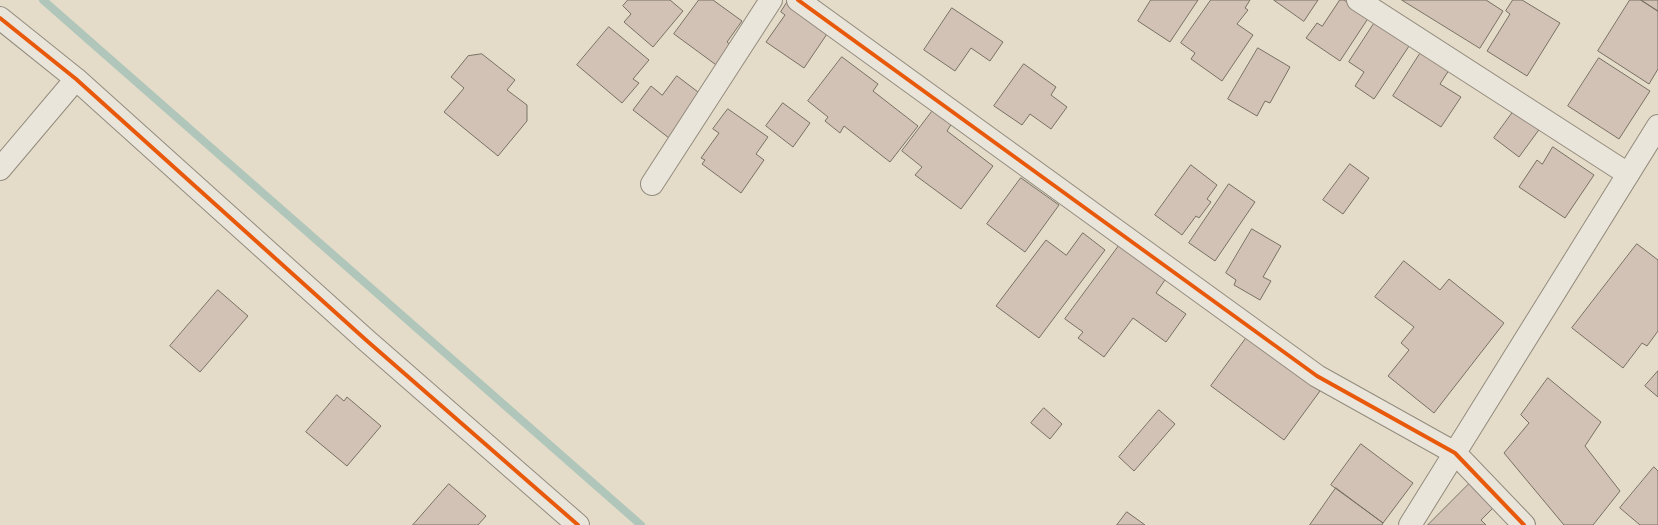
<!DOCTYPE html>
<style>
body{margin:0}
canvas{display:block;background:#e4dcc8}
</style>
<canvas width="1658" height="525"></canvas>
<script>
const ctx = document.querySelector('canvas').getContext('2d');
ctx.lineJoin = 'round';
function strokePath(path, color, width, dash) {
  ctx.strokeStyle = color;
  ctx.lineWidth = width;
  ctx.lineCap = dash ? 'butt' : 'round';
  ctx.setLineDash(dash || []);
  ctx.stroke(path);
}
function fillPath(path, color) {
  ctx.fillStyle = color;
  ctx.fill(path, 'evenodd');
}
strokePath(new Path2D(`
 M43,0l598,525`), '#b1c6bb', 8);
const building = new Path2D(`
 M628,0h42l13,11 -30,36 -29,-25 7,-8 -8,-8z
 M699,0h14l29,21 -15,21 7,5 -15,20 -45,-33z
 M1151,0h47l-28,42 -32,-21z
 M1211,0h39l-5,8 3,2 -11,14 16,11 -31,46 -31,-22 4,-6 -14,-10z
 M1274,0h44l-14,21z
 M1340,0h4l25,17 -29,44 -34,-23 11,-15 5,3z
 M1402,0h84l17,11 -23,37z
 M1513,0h9l38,23 -33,53 -40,-25 23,-37 -4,-3z
 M1630,0h11l17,11v58l-9,15 -51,-33z
 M1641,0h17v11z
 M788,1l19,13 -3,4 23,16 -23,34 -38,-26 19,-27 -4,-3z
 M952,8l51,34 -13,19 -19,-13 -16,23 -31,-21z
 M1379,16l34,24 -39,59 -19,-13 9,-14 -15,-10z
 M609,27l40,33 -16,19 6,4 -17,20 -45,-38z
 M1258,48l32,19 -20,36 -5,-2 -8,15 -29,-17z
 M1423,49l28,18 -11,17 21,13 -20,30 -48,-31z
 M482,54l33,26 -8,10 20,15v16l-29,35 -54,-44 20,-24 -13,-11 17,-21z
 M842,57l36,27 -5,7 45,35 -28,36 -46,-36 -4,7 -15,-12 3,-4 -20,-16z
 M1599,58l51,33 -31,48 -51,-33z
 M1024,64l32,23 -5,8 16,12 -16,22 -21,-15 -8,11 -28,-19z
 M677,76l25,19 -33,43 -36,-28 18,-24 11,9z
 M783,103l27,20 -17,24 -27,-21z
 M1516,108l25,19 -22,30 -25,-19z
 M728,109l40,28 -12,17 8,6 -23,33 -39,-29 3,-4 -4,-2 18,-25 -6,-4z
 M934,109l18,14 -5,8 46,35 -32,43 -46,-34 7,-8 -20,-16z
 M1553,147l41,28 -29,43 -46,-31 18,-27 5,4z
 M1350,164l19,14 -26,36 -20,-14z
 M1191,165l26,20 -10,14 4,3 -12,16 -3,-2 -14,19 -27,-20z
 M1021,178l38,27 -34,47 -38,-28z
 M1229,184l26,18 -40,59 -26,-18z
 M1252,229l29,17 -18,31 8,4 -11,19 -26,-15 2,-5 -10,-7z
 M1083,233l22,17 -66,88 -43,-32 50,-66 20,15z
 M1121,243l46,34 -11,16 30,21 -20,28 -33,-24 -29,39 -26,-19 5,-6 -18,-13z
 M1637,244l21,16v71l-11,15 -5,-3 -19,25 -51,-40z
 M1404,261l36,29 9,-11 55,44 -70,90 -46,-37 21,-26 -8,-7 13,-16 -39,-30z
 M218,290l30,26 -48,56 -30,-26z
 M1247,337l73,54 -36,49 -73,-54z
 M1658,371v26l-13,-11z
 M1548,378l53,44 -16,24 35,45 -27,34h-29l-60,-72 25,-30 -8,-8z
 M337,395l7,6 3,-4 34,29 -34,40 -41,-34z
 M1044,408l18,16 -12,15 -19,-16z
 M1159,410l16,14 -41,47 -15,-14z
 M1361,444l52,39 -30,40 -52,-38z
 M1654,467l4,4v54h-18l-20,-17z
 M449,484l37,32 -8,9h-65z
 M1469,484l24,24 -12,12 5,5h-58z
 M1336,488l47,35 -1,2h-72z
 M1127,512l18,13h-28z`);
fillPath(building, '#d2c1b5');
strokePath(building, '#787164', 1);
const minor = new Path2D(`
 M798,0l519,376 138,77 69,72
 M1358,0l270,174
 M0,18l76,61 290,261 212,185
 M0,169l76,-90
 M652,184l119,-184`);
const tertiary = new Path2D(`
 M1410,525l248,-399`);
strokePath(minor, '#938b7d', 24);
strokePath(tertiary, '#938b7d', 24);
strokePath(minor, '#e9e5db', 22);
strokePath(tertiary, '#e9e5db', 22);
strokePath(new Path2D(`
 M798,0l519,376 138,77 69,72
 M0,18l76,61 290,261 212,185`), '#e8590c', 4);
</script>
